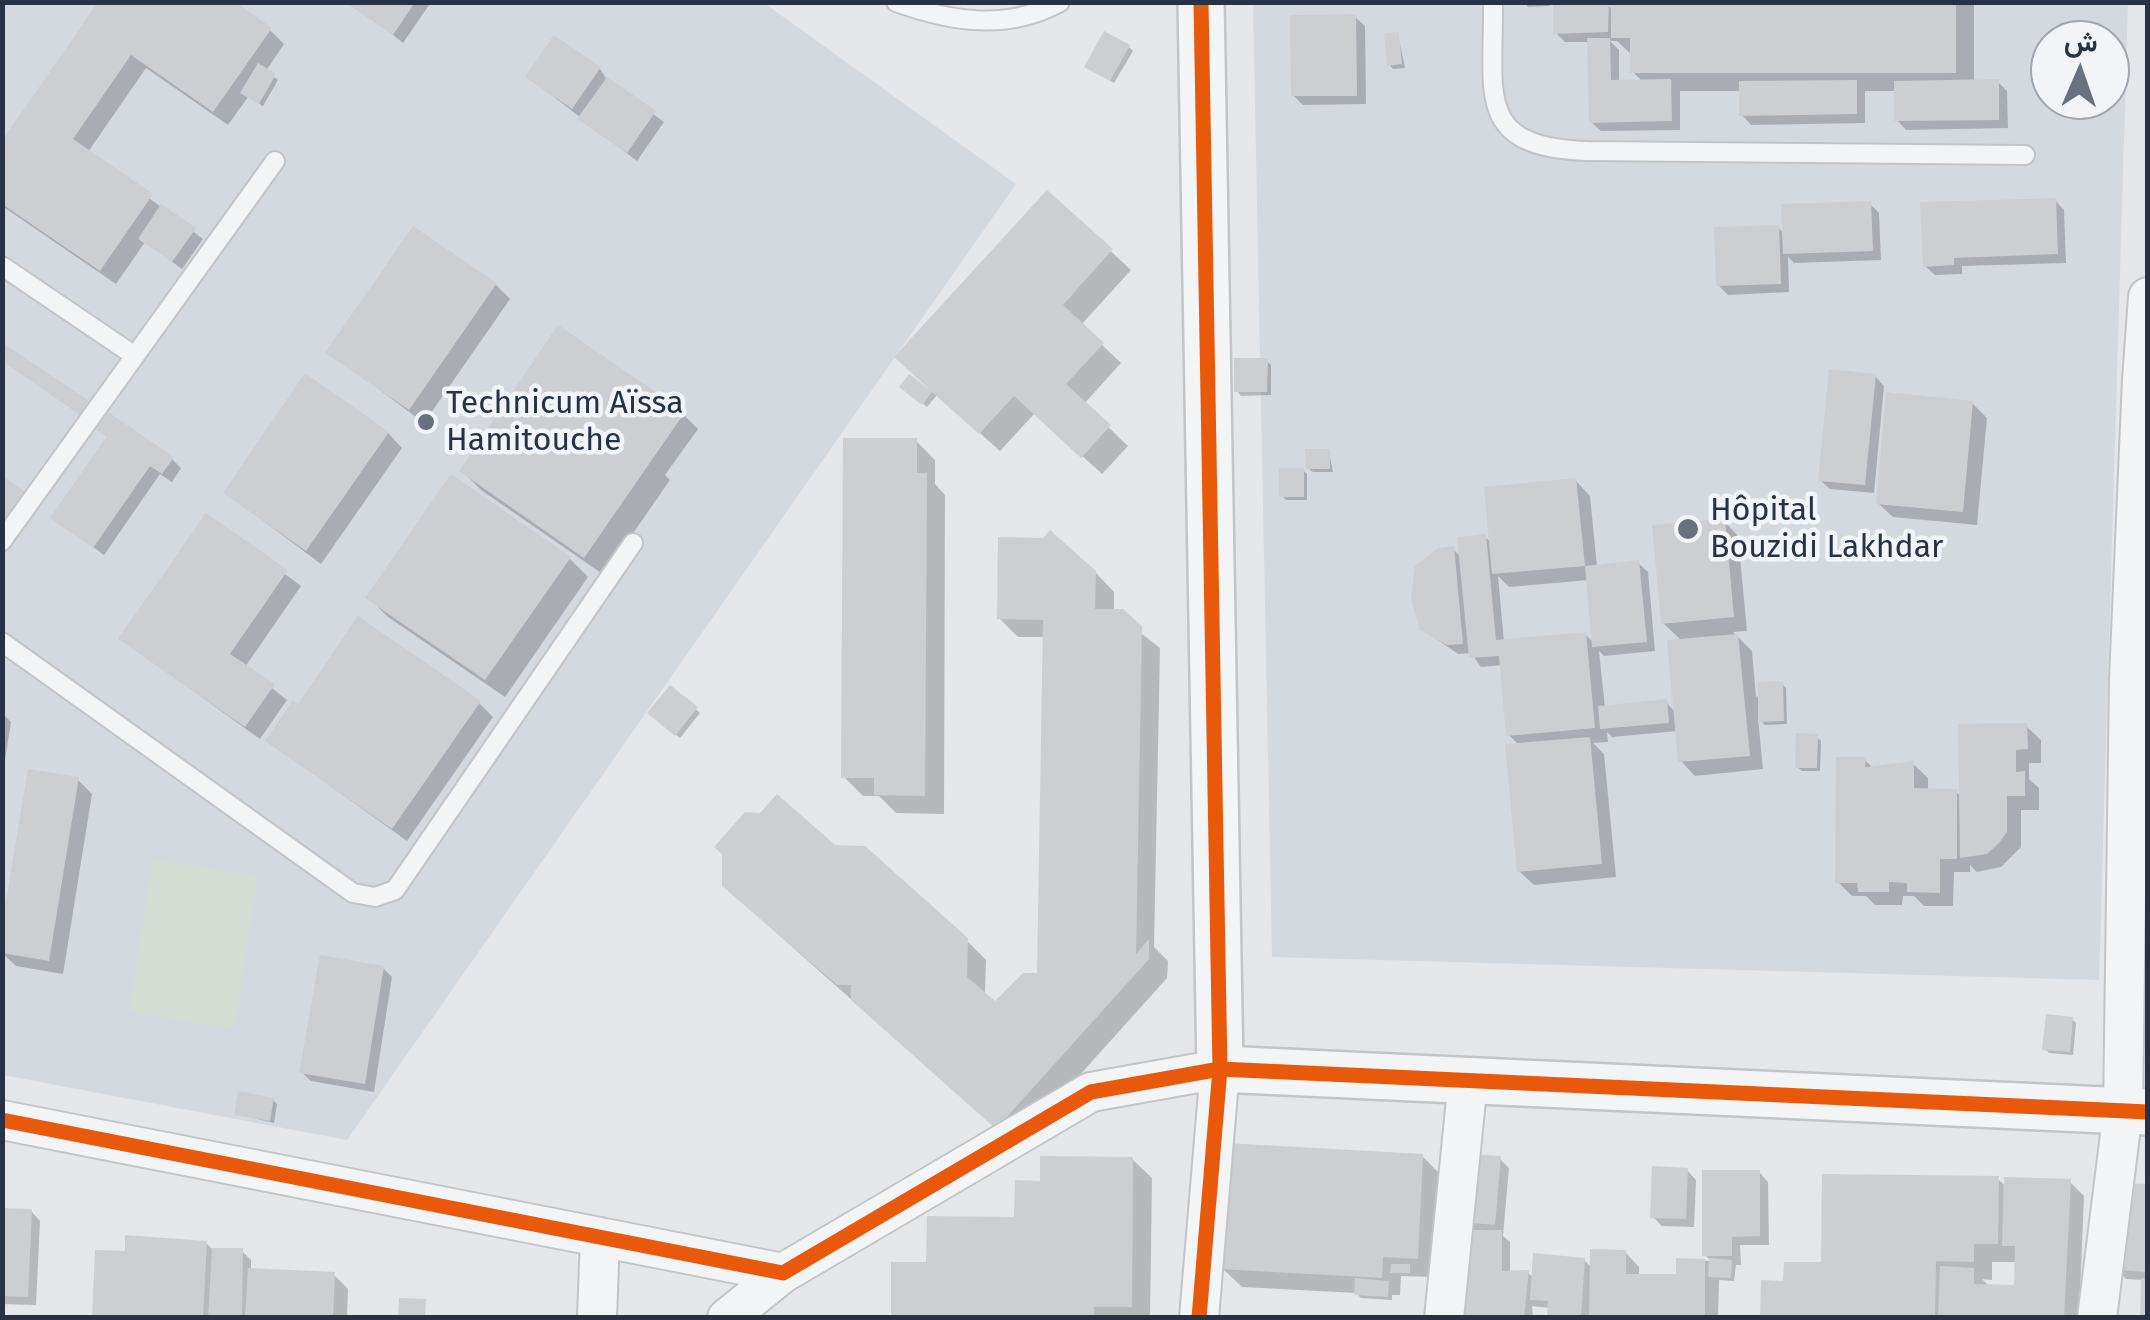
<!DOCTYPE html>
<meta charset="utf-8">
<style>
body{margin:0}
#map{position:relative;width:2150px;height:1320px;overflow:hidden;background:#e4e6e9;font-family:"Fira Sans",Vazirmatn,sans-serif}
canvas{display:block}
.frame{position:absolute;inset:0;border:5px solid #283245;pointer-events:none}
.north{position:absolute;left:2030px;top:20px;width:100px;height:100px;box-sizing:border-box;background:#f2f4f8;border:2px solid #a1a6b0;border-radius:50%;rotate:2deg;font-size:28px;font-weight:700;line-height:40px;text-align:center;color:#283245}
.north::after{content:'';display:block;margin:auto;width:35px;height:45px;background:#6a717e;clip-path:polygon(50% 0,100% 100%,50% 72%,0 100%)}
</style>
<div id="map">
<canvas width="2150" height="1320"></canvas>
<div class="frame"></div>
<div class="north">ش</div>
</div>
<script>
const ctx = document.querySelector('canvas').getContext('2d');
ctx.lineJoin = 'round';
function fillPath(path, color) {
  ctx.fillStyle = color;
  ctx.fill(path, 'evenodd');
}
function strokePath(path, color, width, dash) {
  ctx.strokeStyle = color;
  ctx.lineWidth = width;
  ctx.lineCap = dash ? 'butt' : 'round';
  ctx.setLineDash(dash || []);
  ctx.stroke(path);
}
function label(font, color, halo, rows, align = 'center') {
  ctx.font = font + ' "Fira Sans",sans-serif';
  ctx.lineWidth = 9;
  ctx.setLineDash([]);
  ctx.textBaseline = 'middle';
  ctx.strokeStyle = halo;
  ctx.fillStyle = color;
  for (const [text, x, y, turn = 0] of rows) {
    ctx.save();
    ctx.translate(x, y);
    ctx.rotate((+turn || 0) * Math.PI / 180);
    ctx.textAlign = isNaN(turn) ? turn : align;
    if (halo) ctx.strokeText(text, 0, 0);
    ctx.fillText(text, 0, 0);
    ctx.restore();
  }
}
fillPath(new Path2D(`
 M2,3h762l252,181 -669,956 -344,-65z
 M1253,3h875l-29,977 -827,-23zM2050,40h60v60h-60z`), '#d4d9e0');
fillPath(new Path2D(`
 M153,860l105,16 -24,152 -105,-16z`), '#d4ddd4');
fillPath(new Path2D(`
 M101,2l169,28 14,14 -18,27 12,9 -15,26 -15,-9 -20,28 -82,-57 -58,84 115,87 -21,30 -37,-27 -29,42 -114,-78v-61z
 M352,2h74l3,3 -26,38z
 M1524,2h25v4l-21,1z
 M1613,2h361v80h24l9,9 1,37 -102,2 -9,-10v-29h-32v32l-114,2 -9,-10 -1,-24h-61v39l-79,1 -10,-9 -1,-80h-25l-9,-9 51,-29 6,6zM1610,41h7l16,15v16l10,10h-24v-32z
 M1355,17l10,9 1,78 -63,1 -10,-10z
 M1398,34l7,34 -12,1 -4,-5z
 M1129,47l4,4 -19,32 -23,-13z
 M600,69l7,11 57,42 -27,39 -109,-84z
 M1048,193l83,77 -50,55 40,38 -37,41 44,42 -26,28 -67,-61 -35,38 -63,-56 -10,12 -20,-16 21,2z
 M2055,200l9,10 2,53 -104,3v8l-27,1 -10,-9z
 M1870,204l9,9 2,47 -87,3 -6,-6 1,35 -61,3 -10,-10 60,-58 6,7z
 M496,285l14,14 -86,124 -95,-71z
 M1267,361l4,4v30l-30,1 -4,-5z
 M1875,376l9,10 -10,107 -44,-4 -10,-9z
 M1972,403l15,15 -10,107 -84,-8 -15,-14z
 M683,414l15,15 -33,46 5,5 -66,95 -123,-85 -19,-19z
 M388,433l14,15 -81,116 -95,-71z
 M108,438l64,21 9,9 -9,14 -12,-8 -56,81 -51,-37z
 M916,441l19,19v24l10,11 -1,319 -48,-1 -17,-17h-16l-19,-19z
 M1329,452l4,20h-20l-5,-4z
 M1303,470l4,4v26h-21l-4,-4z
 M1576,481l14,15 7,71 41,-4 10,9 7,79 -51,5 -5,-5 6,57 61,-6 10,11 6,-72 -19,-18 61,-102 14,15 9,95 -14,1 19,19 4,46 26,-13 4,4 1,36 -22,1 -7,-7 5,51 -68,7 -14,-15 -3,-30 -66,6 -5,-5 1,10 -15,1 11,11 12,123 -82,8 -15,-14v-126l-10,-10 -7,-70 -21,2 -10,-14 -13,1 -36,-25 31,-80 9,9 23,-21 7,6zM1498,576l11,11 80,-7 6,64 -10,-10 -81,8z
 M207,516l94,70 -56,81 42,33 -27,39 -139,-100z
 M1044,540l51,32 19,20v20l46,36 -6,299 14,14 -1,17 -151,168 -272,-242 90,-56 132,92 20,20 -1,34 13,10 41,-28 7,-339h-28l-19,-19z
 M569,558l19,19 -83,120 -117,-80 -19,-19z
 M671,688l29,25 -20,25 -26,-21z
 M479,703l14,14 -86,124 -139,-100 30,-34z
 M2,713l9,9 -8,51h-1z
 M2141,716h7v101l-9,-9z
 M2026,726l15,14v23h-12v16l10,9v22h-18v37l-20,20 -24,5 -7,-7v7h-16l-1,34h-29l-10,-10h-11l-1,9h-27l-9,-9h-14l-14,-14 27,-122 9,9 39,-5 15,14v13l28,1 6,5z
 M1817,737l4,4 -1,30h-18l-5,-4z
 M77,779l15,15 -29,180 -47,-8 -14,-13z
 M383,968l9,9 -18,115 -63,-11 -10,-9z
 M2072,1019l4,4 -3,32 -24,-2 -4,-4z
 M273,1100l4,4 -3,19 -37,-9z
 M1422,1156l19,19 -5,102 -35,-1 -1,19h-8v5l-31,-2 -5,-5 -114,-6 -20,-19z
 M1132,1159l20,19 -2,140h-257l36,-53 88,-45 26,-37z
 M1500,1159l9,9 -6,68 7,6v31h18l5,4 51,-17 8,8 33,-16 14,15v9l40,1v-16h32l-6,-6 54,-83 9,10 1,63h-29l1,20h-5l-2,16 -15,-1 -1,38h-169l1,-10 -18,-2 1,12h-69l13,-85 -12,-12z
 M1687,1170l9,10 -2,47 -32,-1 -9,-9z
 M1998,1179l8,8 64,-5 14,14 -5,122h-317l23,-35zM1992,1262h25l-1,26 -28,-3 -6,-6 10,1z
 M2148,1187v131l-4,-38 -18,-1 -10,-10z
 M2,1210l29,1 9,10 -4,84 -34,-1z
 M206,1243l7,7 29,1 9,9v11l83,4 14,14 -1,29 -253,-2 33,-62z`), '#0003');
fillPath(new Path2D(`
 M98,2h137l37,26 -59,84 -82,-57 -58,84 80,55 -53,77 -98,-67v-63z
 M345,2h70l-22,33z
 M1553,2h56l-1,30 -55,2z
 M1611,2h345v71h-326v-35h-19z
 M1356,14l1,82h-66l-1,-81z
 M1104,31l26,14 -20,36 -26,-14z
 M1399,32l3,32 -15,2 -3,-33z
 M554,35l47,32 -29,42 -47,-32z
 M1587,38h23l1,42 60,-1 1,42 -83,2z
 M258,63l18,11 -17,30 -19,-11z
 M607,77l49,34 -29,42 -50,-34z
 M1999,79v41l-105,1v-40z
 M1857,80v34l-118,2v-35z
 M1047,190l66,59 -50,56 41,38 -38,41 45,41 -30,33 -67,-62 -35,38 -47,-42 -10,13 -23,-18 10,-13 20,15 -35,-32z
 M2056,198l2,56 -104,4v7l-31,2 -3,-65z
 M1871,201l2,50 -90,3 -2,-50z
 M161,204l35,24 -24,34 -34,-23z
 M1779,225l2,59 -65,2 -2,-59z
 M413,226l84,57 -88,127 -84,-57z
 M558,325l127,87 -101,146 -125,-87z
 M2,342l87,59 -9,14 -78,-54z
 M1234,358h34l-1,34h-33z
 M1829,369l47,5 -11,111 -47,-4z
 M305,373l84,59 -83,119 -83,-58z
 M1886,392l87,9 -10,111 -87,-8z
 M108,412l66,45 -12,17 -12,-8 -57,82 -43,-30 56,-81 -10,-7z
 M843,438h74v35h10l-2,323 -51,-1v-17h-33z
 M1305,449h25v20h-24z
 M1279,468h25v29h-25z
 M451,474l120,83 -86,123 -120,-82z
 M2,476l24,16 -24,34z
 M1576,478l9,88 -93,8 -8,-87z
 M206,513l82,57 -58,84 45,30 -30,43 -127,-88z
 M1725,519l9,98 -73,7 -9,-99z
 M1050,530l46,41 -1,38h28l19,17 -6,328 13,-15v20l-153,170 -145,-129v-15h-14l-115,-99v-32l-8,-7 31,-35 15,1 17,-19 58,51 30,1 103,92 -1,39 28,24 28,-28h14l6,-353 -46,-1 1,-82 45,1z
 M1486,534l10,106 90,-8 9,96 -89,8 -7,-80 -30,2 -12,-121z
 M1454,546l9,98 -16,1 -27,-15 -9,-31 4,-33 23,-18z
 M1639,560l8,82 -55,5 -7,-81z
 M358,616l123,85 -89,128 -127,-88 28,-41 5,4z
 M1738,634l12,122 -72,6 -11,-122z
 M1783,681l1,40 -26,1v-40z
 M670,685l28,22 -23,29 -28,-23z
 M1667,699l2,24 -69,6 -2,-23z
 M2027,723l1,26 -12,1v22l9,-1v25h-18v36l-8,11 -12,11 -27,4 -2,-134z
 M1796,733l22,1 -1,34h-22z
 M1590,737l12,127 -85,8 -12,-128z
 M1836,757h30l-1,10 49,-6v27l43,1v70h-17v34l-33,-1v-9l-18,-1v10h-31l-1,-9h-22z
 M28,769l51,8 -30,184 -47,-8v-27z
 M2137,869l11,1v41l-14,-1z
 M2136,929h12v117h-16z
 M320,955l64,11 -19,118 -66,-11z
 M2046,1014l27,3 -3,35 -28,-2z
 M238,1091l36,7 -4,23 -36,-6z
 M1226,1143l197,11 -5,105 -35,-2 -1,21 -162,-9z
 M1467,1154l34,2 -6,69 -33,-3z
 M1040,1156l93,1 -1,150h-38v10l-203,1v-56h35l1,-46 87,1 1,-37 25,1z
 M1652,1166l36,2 -2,51 -36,-1z
 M1702,1170h58v66l-28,1v19h-30z
 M1822,1174l177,2 -1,68h-24v18l-38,-1 -1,57h-175l1,-38 22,1 1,-19h37z
 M2004,1177l67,2 -7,139h-126l2,-52 34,2v16l40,1 1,-39h-13z
 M2119,1183l29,1v88l-34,-2z
 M2,1208l30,1 -4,88 -26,-1z
 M1461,1230h41v41l27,-1 -5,48h-62z
 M125,1235l82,6 -4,77 -111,-1 3,-67 30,1z
 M212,1248h31l-1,70h-34z
 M1590,1249l36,1v24h50v-16l29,1v59h-116z
 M1533,1253l52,5 -4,60h-34l1,-17 -18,-1z
 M1709,1258l23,2 -1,18 -23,-1z
 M1391,1264h19v9h-20z
 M248,1268l87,4 -2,46h-88z
 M1355,1278l34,3 -1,16 -34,-2z
 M2141,1278l7,1v39h-8z
 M399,1298l27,1 -1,19h-27z`), '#ccced2');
const service = new Path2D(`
 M896,2c55,20 111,29 164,0
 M1493,2c1,93 -19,145 94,149l438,4
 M2,266l133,90
 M2,541l273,-380
 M2,642l351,251 22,4 20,-7 238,-347`);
const minor = new Path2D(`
 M2148,297l-6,83h6
 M2129,679l13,-299
 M2,1120l781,153 308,-181 129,-23 -21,249
 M597,1318l3,-81
 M727,1318l56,-45
 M1444,1318l24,-238
 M2097,1318l26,-207 6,-432h19`);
const tertiary = new Path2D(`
 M1201,2l19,1067 928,43`);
strokePath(service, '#c2c4c7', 22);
strokePath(minor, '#c2c4c7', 42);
strokePath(tertiary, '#c2c4c7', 50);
strokePath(service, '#f3f4f6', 18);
strokePath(minor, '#f3f4f6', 38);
strokePath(tertiary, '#f3f4f6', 45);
strokePath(new Path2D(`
 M1201,2l19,1067 928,43
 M2,1120l781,153 308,-181 129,-23 -21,249`), '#e8590c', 15);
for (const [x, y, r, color] of [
 [426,422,10,"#6a717e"],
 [1688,529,12,"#6a717e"]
]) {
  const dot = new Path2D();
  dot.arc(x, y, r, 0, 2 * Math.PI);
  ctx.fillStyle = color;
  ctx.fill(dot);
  strokePath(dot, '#f2f4f8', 4);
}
label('32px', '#283245', '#f2f4f8', [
 ["Technicum Aïssa",446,404],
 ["Hamitouche",446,441],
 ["Hôpital",1710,511],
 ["Bouzidi Lakhdar",1710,548]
], 'left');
</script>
